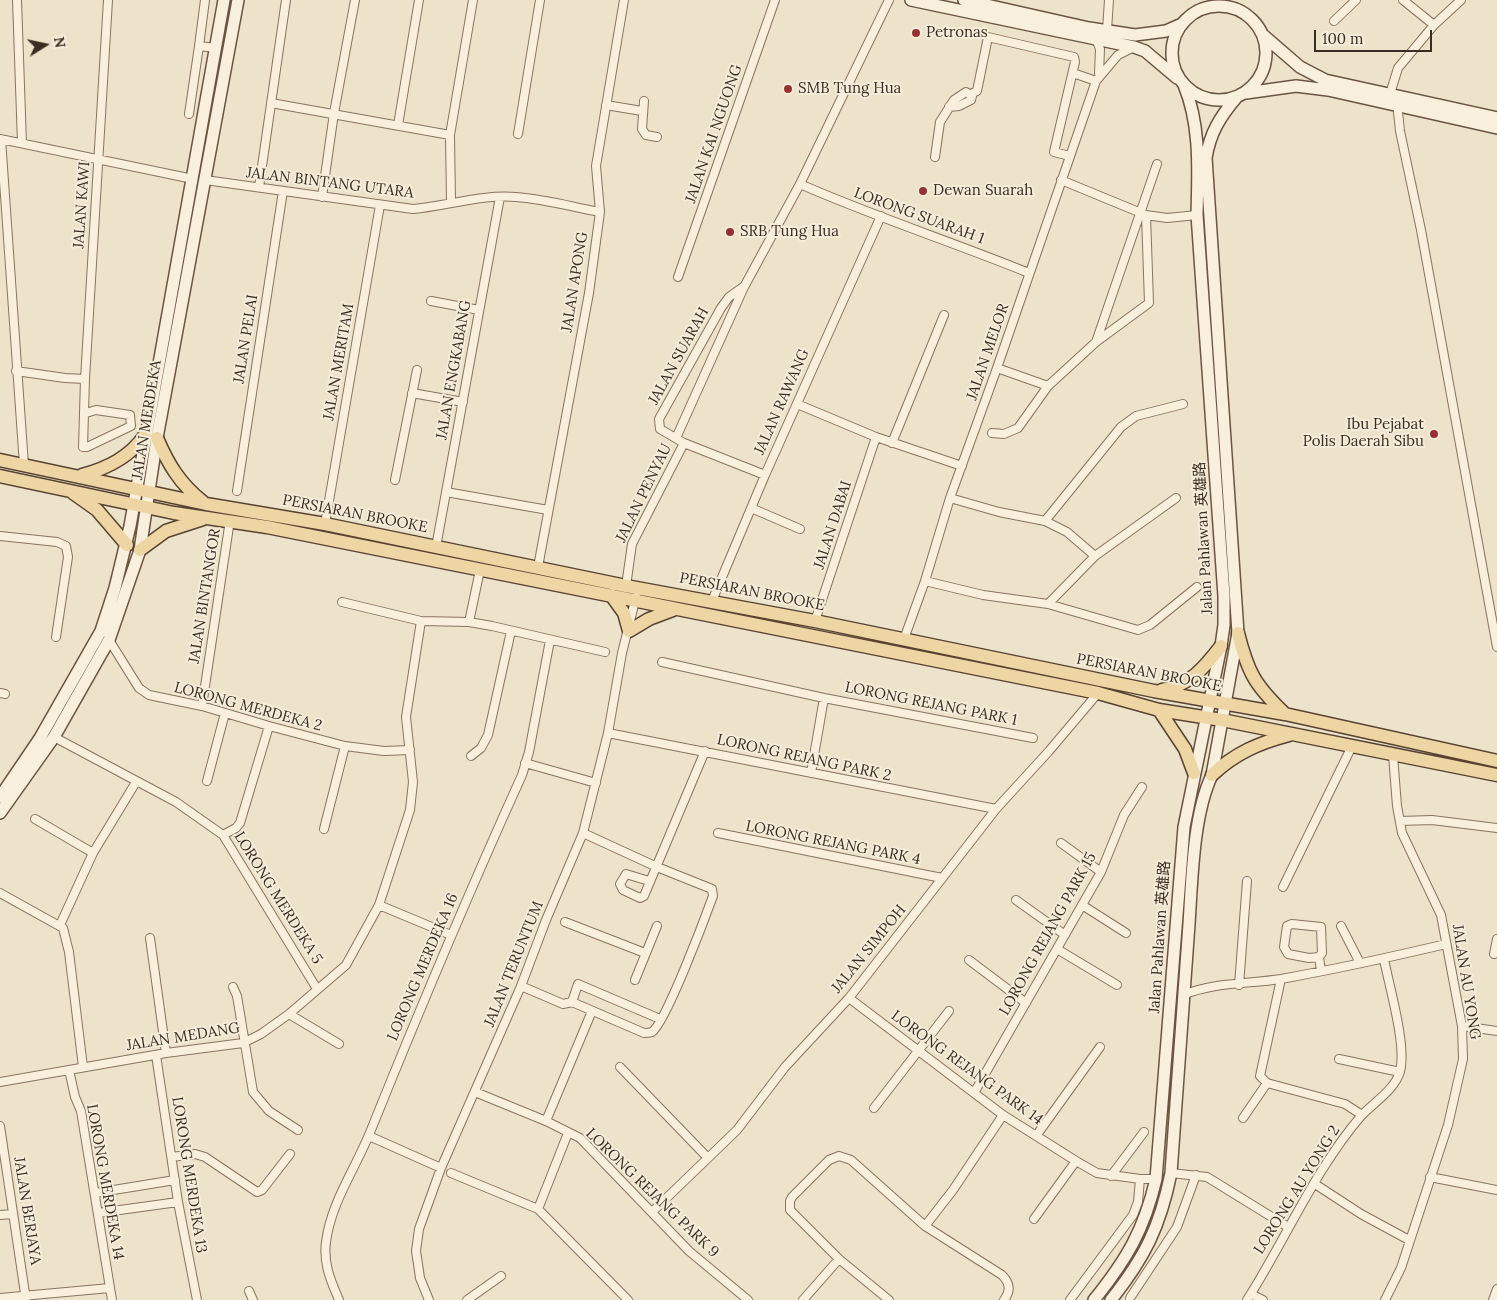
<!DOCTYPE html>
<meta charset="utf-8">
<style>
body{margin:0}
#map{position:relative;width:1497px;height:1300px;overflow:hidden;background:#ede2ca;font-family:Lora,serif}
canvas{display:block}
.north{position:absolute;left:20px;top:20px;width:50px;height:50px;-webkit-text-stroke:4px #f5ecd9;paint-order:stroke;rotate:80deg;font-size:14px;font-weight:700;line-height:20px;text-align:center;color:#3a2d21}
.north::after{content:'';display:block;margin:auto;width:18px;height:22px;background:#3a2d21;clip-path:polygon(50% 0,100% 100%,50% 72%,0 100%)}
.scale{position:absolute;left:1314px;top:30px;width:118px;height:22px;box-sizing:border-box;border:2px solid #3a2d21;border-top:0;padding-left:6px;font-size:15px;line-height:18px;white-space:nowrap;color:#3a2d21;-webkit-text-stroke:4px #f5ecd9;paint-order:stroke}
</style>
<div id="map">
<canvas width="1497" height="1300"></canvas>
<div class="north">N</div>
<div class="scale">100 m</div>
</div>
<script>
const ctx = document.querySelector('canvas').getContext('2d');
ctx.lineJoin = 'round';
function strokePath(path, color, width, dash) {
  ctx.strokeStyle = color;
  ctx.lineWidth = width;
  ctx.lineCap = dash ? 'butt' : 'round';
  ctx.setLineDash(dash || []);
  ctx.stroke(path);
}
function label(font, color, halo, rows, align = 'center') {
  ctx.font = font + ' Lora,"Noto Sans SC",serif';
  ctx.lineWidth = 4;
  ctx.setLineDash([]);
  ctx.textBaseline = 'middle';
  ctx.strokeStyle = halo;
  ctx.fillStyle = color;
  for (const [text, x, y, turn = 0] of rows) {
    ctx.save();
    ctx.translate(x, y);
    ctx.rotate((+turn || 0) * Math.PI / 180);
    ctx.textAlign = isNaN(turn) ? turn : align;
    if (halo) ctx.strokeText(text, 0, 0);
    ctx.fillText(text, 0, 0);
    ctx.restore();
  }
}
const minor = new Path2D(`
 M17,0l5,143
 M1403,0l31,25
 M1334,21l22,-21
 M1107,30l2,-30
 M1096,39l4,10 -1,24
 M199,46l6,-46
 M1073,73l23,8
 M971,94l6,-3 11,-54 86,20 1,5 -21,90 16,4
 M1390,94l8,-26 36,-43 27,-25
 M644,101l-2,28 4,6 11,2
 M271,103l179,32
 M1397,103l3,28 21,99 76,417
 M606,105l36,6
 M189,114l10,-68 17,2
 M398,125l21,-125
 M518,134l22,-134
 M0,139l193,40
 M1,139l23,326
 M935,157l5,-35 14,-22 12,-8 6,4 -1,4 -12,6 -10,1
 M205,180l208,29c34,-3 69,-15 103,-12 28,2 57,10 84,15
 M1061,180l85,35 21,3 30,-3
 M800,184c75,33 153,58 229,89
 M259,187l27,-187
 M322,197l12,-84 21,-113
 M451,202l-1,-67 23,-135
 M678,277l97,-277
 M743,287l-14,10 -8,11 -62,111 1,10 24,14 81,32
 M431,301l48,9
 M1096,342l61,-178
 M997,368l51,18
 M16,371l49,7 20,1
 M412,393l51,9
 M797,404l79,33 86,29
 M86,413l10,-3 34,5 1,11 -44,21h-4l2,-68 23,-379
 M992,433l12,1 14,-6 30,-42 48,-44 53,-39 -3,-88
 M676,438l68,-151 56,-103 89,-184
 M892,443l52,-128
 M395,480l22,-110
 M237,491l46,-300
 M446,492l102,18
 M950,498l49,14 46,9 22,11 28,24
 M751,508l49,21
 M1045,521l76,-94 15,-11 47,-12
 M325,524l55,-319
 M0,536l57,6 9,4 2,11 -12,80
 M436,547l64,-350
 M538,567l51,-274 11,-81 -4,-46 28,-166
 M925,581l58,14 65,9 90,26 12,-5 47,-38
 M626,586l6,-42 52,-101
 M712,601l53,-126 116,-259
 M342,602l79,19 48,1 23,4 113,26
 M1048,604l47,-48 81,-58
 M815,621l61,-184
 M469,622l11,-52
 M904,639l21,-58 25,-83 47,-130 99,-287 22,-26 16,-8
 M109,640l30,48 10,7 53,11 67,20 76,20 39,5 26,-1
 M662,662l162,36 209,40
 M0,693l5,1
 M202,706l28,-186
 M608,733l388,76
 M54,737l122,65 47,33 94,154
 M471,756l10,-8 7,-13 23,-104
 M525,763l71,20
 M811,773l13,-75
 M207,781l18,-68
 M35,819l58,34
 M1400,821l32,-1 65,8
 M324,829l21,-83
 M718,833l224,45
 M223,835l13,-7 4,-5 29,-97
 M1061,843l40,29
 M649,881l-23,-7 -6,10 3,6 17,8 4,-2 61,-145
 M1283,887l69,-141
 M0,893l63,35 6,24 14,115
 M1016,900l49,35
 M379,905l72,30
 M1082,905l44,28
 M565,922l80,31
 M60,925l33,-72 43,-71
 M1341,926l19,37
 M150,938l16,115
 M1057,949l60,36
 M1494,954l3,-15
 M1319,957l-10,1 -21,-4 -4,-7 3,-21 5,-2 29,3 1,26 -3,4 2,14
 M969,960l57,43
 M1281,979l-21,97 7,7 78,21 17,11
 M635,980l22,-54
 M1239,985l8,-104
 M521,986l42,18 9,-2 72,31c3,0 5,0 8,-1 14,-10 53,-114 61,-136l-1,-7 -55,-22 -74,-34
 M233,987l4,9 16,96 16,19 29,19
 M1183,995c31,-13 66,-11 98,-16 55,-10 110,-22 165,-35
 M849,998l154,117 73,46 21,12 43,6h16
 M572,1002l6,-18 82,35
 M289,1014l50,30
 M1462,1026l35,5
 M156,1055l22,147 19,98
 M1339,1059l61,13
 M620,1067l88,91
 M69,1070l6,27 6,14 31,189
 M0,1082l166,-29 77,-10 18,-9 28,-20 57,-49 33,-60 31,-95 3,-28 -7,-65 15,-96
 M475,1092l71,29 34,17 109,113 59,49
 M974,1093l127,-221 23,-57 18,-28
 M874,1108l75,-97
 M1243,1118l24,-35
 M546,1121l46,-110
 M0,1126l26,174
 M369,1136l72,32
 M1036,1136l64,-89
 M172,1157l23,-3 10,3 52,35 5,-2 28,-36
 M451,1173l87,36 90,91
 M1171,1173l36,4 81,50
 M1111,1176l33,-44
 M1430,1177l67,13
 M1315,1184l46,30 48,26
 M95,1193l80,-13
 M538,1209l30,-76
 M652,1212l85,-82 48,-63 64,-69 147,-189 53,-58 49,-58
 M98,1213l80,-11
 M0,1215l13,-1
 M1034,1219l42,-58
 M925,1226l28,-36 50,-75
 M249,1291l4,9
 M1251,1294l12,6
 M0,1298l110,-10
 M1130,1298l47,-71 19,-52
 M339,1300c-8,-19 -16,-36 -13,-58 5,-40 30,-74 45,-112 48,-119 98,-238 151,-355l7,-23 21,-112
 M429,1300l-9,-22 -2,-14 -2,-13 3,-22 22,-61 80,-182 25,-66 37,-87 25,-100 14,-80 14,-56
 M467,1300l34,-24
 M803,1300l36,-41
 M889,1300l-50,-41 -49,-49v-9l2,-4 37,-37 10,-4 12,4 74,66 77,49c8,8 9,16 2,25
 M1070,1300l63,-85 5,-13 2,-23
 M1247,1300c39,-61 67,-129 114,-184 12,-13 35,-27 39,-45 7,-25 -11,-85 -16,-112
 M1385,1300l16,-32 47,-143 15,-66 -1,-33 -21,-111 -39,-82 -5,-27 -4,-51
 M1493,1300l4,-11`);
const secondary = new Path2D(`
 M911,0l223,47 11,4 32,27
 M964,0l125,28 46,7 31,-4 16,-7
 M1172 53a47 47 0 1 1 94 0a47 47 0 1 1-94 0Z
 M1263,35l37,32 25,13 172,38
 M1246,93l50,-7 32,4 169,38
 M0,797l40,-59 61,-107 14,-43 15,-62 94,-526
 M0,813l54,-76 55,-97 31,-90 17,-112 81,-438
 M1094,1300c33,-41 50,-70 62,-121l28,-352 37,-181 3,-21v-29l-27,-381c1,-43 4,-89 -13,-130
 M1111,1300c34,-43 49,-73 60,-127 6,-83 12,-166 18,-249 3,-45 4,-109 23,-149l26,-142 -32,-475c4,-25 14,-41 30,-60`);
const primary = new Path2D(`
 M157,438c11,26 23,46 46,64
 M0,460l206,44 119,20 301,62 189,35 339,70 131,23 212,47
 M82,475c26,-7 48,-18 63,-40
 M0,476l174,37 93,14 831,166 61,17 63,10 275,55
 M73,493l24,17 30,35
 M140,550l26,-19 37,-12
 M611,595l13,18 5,18 20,-12 24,-9
 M1238,633c10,40 17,52 46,80
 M1162,690c27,-4 43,-23 59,-44
 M1159,710l26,39 9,24
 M1212,775c23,-22 47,-32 77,-40`);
strokePath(minor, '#89745f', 10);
strokePath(secondary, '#6b5542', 14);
strokePath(primary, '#584332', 15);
strokePath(minor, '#f8efdd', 8);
strokePath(secondary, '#f8efdd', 11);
strokePath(primary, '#edd5a4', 12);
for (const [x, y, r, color] of [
 [916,33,5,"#963134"],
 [788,89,5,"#963134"],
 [923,191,5,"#963134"],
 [730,232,5,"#963134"],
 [1434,434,5,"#963134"]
]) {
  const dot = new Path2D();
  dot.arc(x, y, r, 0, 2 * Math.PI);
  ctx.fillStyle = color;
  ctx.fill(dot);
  strokePath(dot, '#f5ecd9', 2);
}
label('15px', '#3a2d21', '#f5ecd9', [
 ["Petronas",926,33],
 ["SMB Tung Hua",798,89],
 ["Dewan Suarah",933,191],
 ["SRB Tung Hua",740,232],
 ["Ibu Pejabat",1424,425,"right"],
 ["Polis Daerah Sibu",1424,442,"right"]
], 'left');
label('15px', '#3a2d21', '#f5ecd9', [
 ["JALAN KAI NGUONG",714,134,-71],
 ["JALAN BINTANG UTARA",330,183,7],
 ["JALAN KAWI",82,205,-86],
 ["LORONG SUARAH 1",919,216,20],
 ["JALAN APONG",575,282,-81],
 ["JALAN PELAI",246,339,-81],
 ["JALAN MELOR",988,352,-71],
 ["JALAN SUARAH",679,356,-61],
 ["JALAN MERITAM",339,362,-80],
 ["JALAN ENGKABANG",454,370,-80],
 ["JALAN RAWANG",782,402,-66],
 ["JALAN MERDEKA",147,420,-81],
 ["JALAN PENYAU",644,493,-64],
 ["PERSIARAN BROOKE",355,514,11],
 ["JALAN DABAI",833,525,-72],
 ["Jalan Pahlawan 英雄路",1204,538,-93],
 ["PERSIARAN BROOKE",752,592,11],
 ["JALAN BINTANGOR",205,596,-81],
 ["PERSIARAN BROOKE",1149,673,11],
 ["LORONG REJANG PARK 1",931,704,11],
 ["LORONG MERDEKA 2",248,707,15],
 ["LORONG REJANG PARK 2",804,758,12],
 ["LORONG REJANG PARK 4",833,843,11],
 ["LORONG MERDEKA 5",278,898,58],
 ["LORONG REJANG PARK 15",1048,934,-61],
 ["Jalan Pahlawan 英雄路",1160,937,-86],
 ["JALAN SIMPOH",869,949,-51],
 ["JALAN TERUNTUM",514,964,-68],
 ["LORONG MERDEKA 16",423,967,-67],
 ["JALAN AU YONG",1466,982,81],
 ["JALAN MEDANG",183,1037,-9],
 ["LORONG REJANG PARK 14",967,1068,36],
 ["LORONG MERDEKA 13",189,1175,81],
 ["LORONG MERDEKA 14",105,1182,80],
 ["LORONG AU YONG 2",1297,1190,-58],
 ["LORONG REJANG PARK 9",652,1193,44],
 ["JALAN BERJAYA",27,1211,81]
]);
</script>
